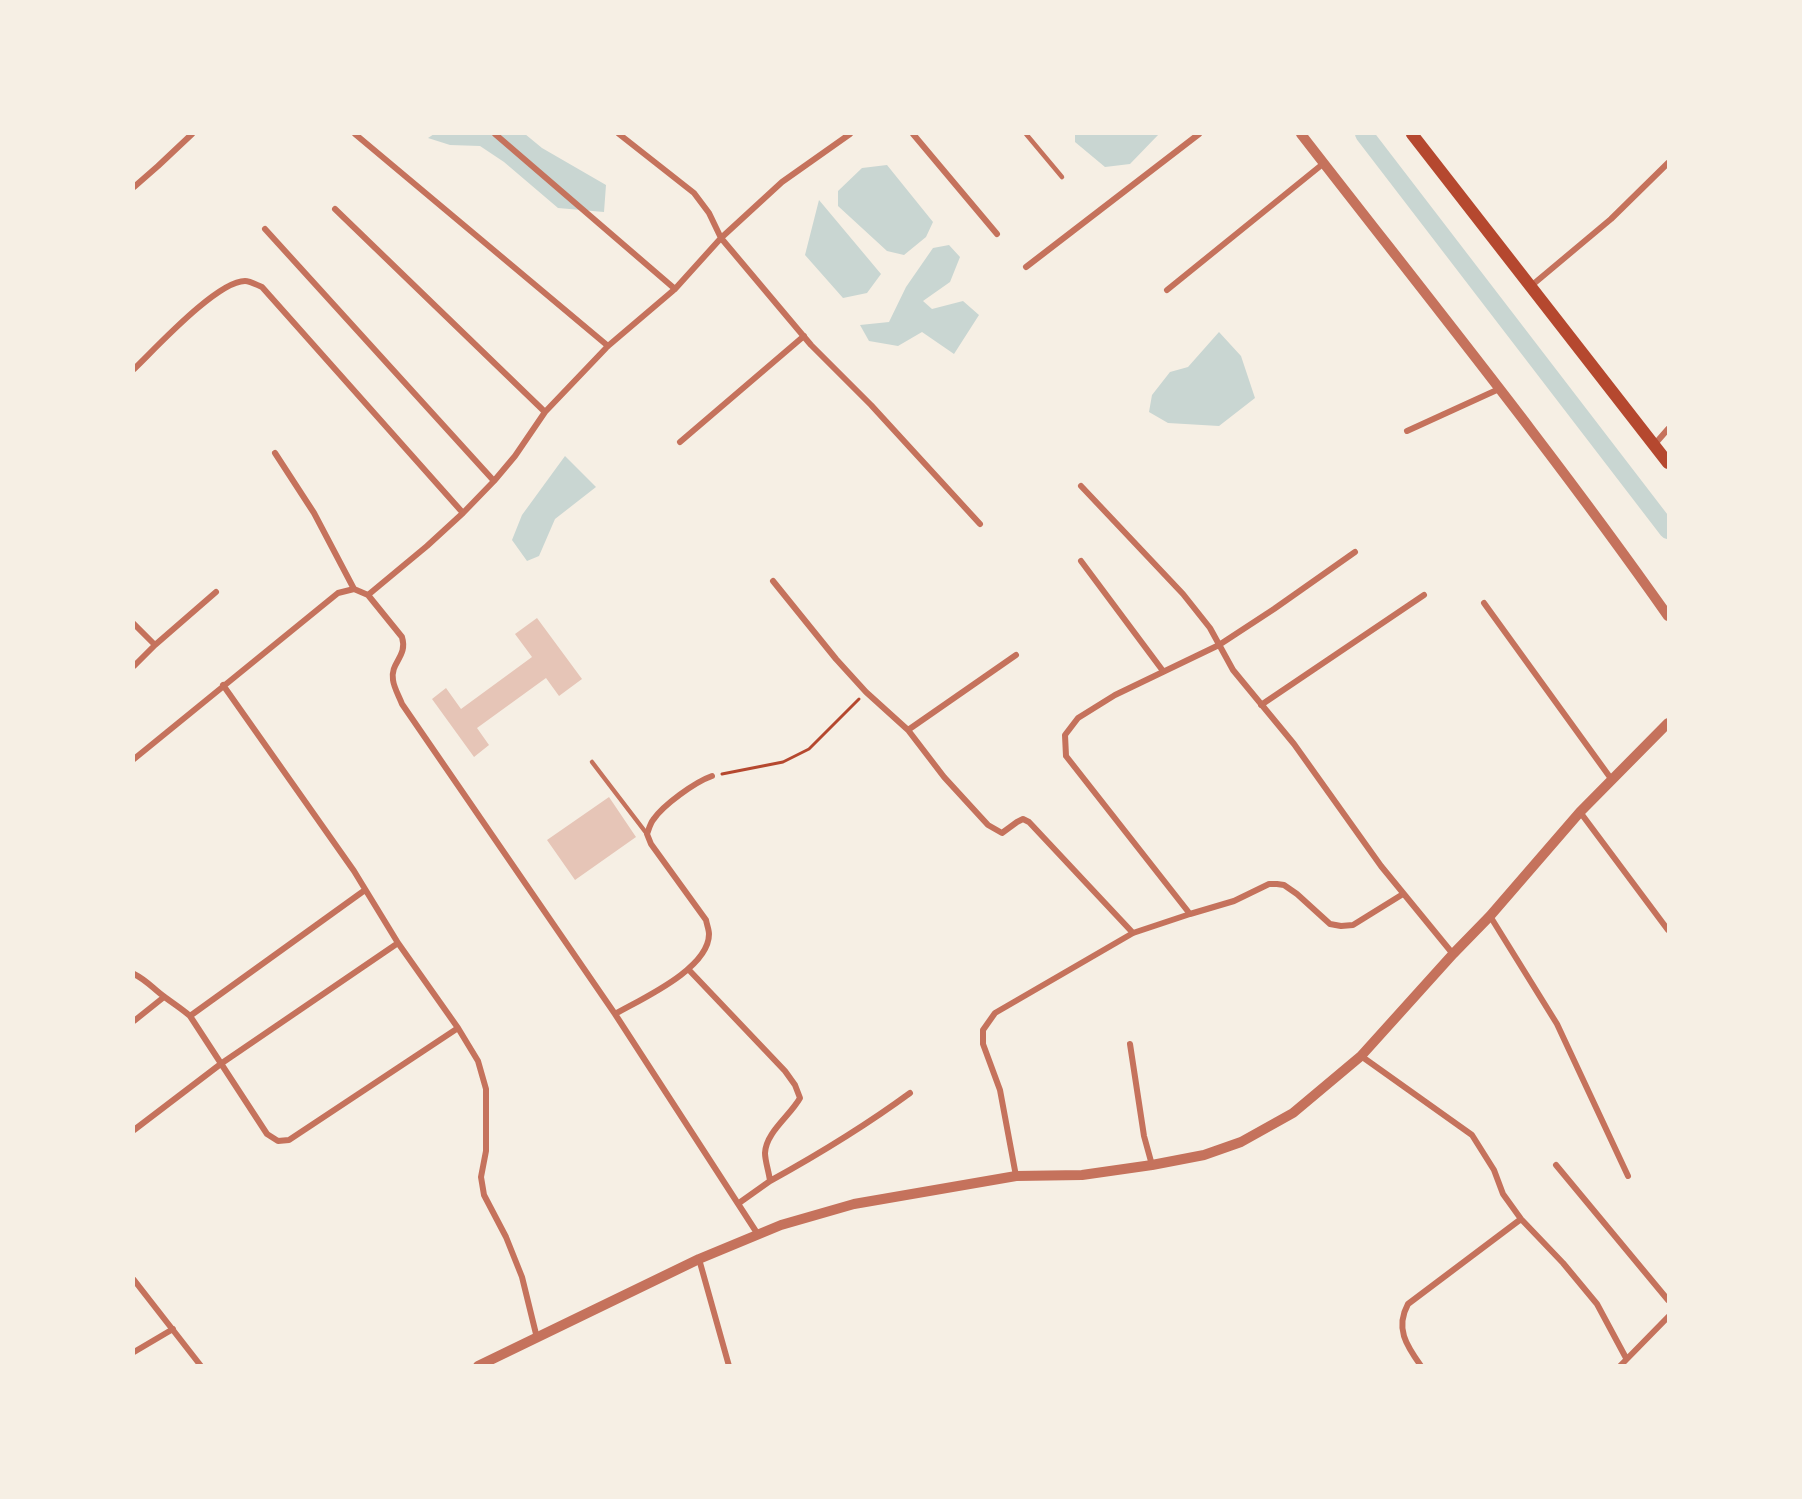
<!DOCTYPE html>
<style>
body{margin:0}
#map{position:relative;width:1802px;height:1499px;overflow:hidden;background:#f6efe4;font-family:Cabin,sans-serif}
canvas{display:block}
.frame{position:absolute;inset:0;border:135px solid #f6efe4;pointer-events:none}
</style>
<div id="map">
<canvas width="1802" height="1499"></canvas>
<div class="frame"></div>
</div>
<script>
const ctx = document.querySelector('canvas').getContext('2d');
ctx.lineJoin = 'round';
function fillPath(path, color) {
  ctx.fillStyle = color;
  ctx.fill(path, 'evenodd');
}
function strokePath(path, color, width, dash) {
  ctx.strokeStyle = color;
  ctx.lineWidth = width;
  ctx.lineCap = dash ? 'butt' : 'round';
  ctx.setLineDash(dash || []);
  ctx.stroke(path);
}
fillPath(new Path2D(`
 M434,134h91l17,14 64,37 -2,27 -46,-4 -54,-46 -24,-16 -30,-1 -22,-7z
 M1075,134h84l-29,30 -25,3 -30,-25z
 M887,165l46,57 -7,15 -22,18 -17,-4 -49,-45v-15l24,-23z
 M819,200l62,74 -14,19 -24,5 -38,-43z
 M949,245l11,12 -10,25 -27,19 9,8 31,-8 16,14 -25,39 -32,-22 -24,14 -29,-5 -9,-16 29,-3 17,-35 27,-39z
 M1219,332l22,24 14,42 -36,28 -51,-3 -19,-11 3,-17 18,-23 18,-5z
 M565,456l31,31 -41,32 -16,37 -12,5 -15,-21 10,-25z`), '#c9d6d2');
strokePath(new Path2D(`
 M1364,134l304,396`), '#c9d6d2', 18);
fillPath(new Path2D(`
 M537,618l45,61 -23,17 -13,-18 -69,50 12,17 -15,12 -42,-58 14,-11 15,21 71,-52 -17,-23z
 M609,797l27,40 -61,43 -28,-40z`), '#e6c5b7');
strokePath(new Path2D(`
 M722,774l61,-12 26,-13 50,-50`), '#b5482f', 3);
strokePath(new Path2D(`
 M1026,134l36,43
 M592,762l55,72`), '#c5725c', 4.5);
strokePath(new Path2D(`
 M355,134l253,212
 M495,134l180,155
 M619,134l75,59 15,20 12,25 90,107 60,60 109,119
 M913,134l84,100
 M134,187l24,-21 34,-32
 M335,209l210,203
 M265,229l229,252
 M1026,267l173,-133
 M1531,286l80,-67 57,-56
 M1167,290l157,-127
 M134,369c21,-20 83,-88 111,-88 5,0 12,4 17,6l201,226
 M1407,431l92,-42
 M680,442l124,-106
 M1654,445l14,-16
 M275,453l39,60 40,76
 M1081,486l102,108 27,34 23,42 61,74 87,122 72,88
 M1355,552l-81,57 -55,36 -104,50 -37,23 -13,17 1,21 124,158 44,-13 35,-17h8l7,1 13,9 33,30 11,2 12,-1 50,-31
 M1081,561l82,110
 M773,581l63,78 30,33 42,38 36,47 44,48 14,8 15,-11 6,-3 6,3 104,111
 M368,595l59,-49 36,-33 31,-32 21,-25 30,-44 63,-66 67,-57 46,-51 61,-56 68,-48
 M1484,603l128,177
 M134,624l21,21
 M134,666l21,-21 61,-53
 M223,685l131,186 44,72 60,85 20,33 8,28v62l-5,26 3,18 22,42 16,40 15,61
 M1261,705l163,-110
 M908,730l108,-75
 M134,759l204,-166 16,-4 14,6 34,42c6,20 -12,25 -9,43 1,8 6,16 9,24l213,310 142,219
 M1580,812l88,118
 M1490,916l67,108 71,152
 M689,970l96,101 10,14 5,13c-10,18 -34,34 -35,55 0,8 4,19 5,28l-31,22
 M134,974c14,7 19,15 32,24 8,6 16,11 24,18l77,118 11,7 11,-1 169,-112
 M615,1014c26,-15 94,-45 94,-80 0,-4 -2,-9 -3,-14l-55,-76 -4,-10c2,-5 3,-10 6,-14 10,-15 42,-38 59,-44
 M190,1016l175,-126
 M134,1021l30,-24
 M1130,1044l14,92 8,29
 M1361,1056l111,79 22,35 9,24 18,25 42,44 34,41 29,54
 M134,1130l88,-67 176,-120
 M1556,1165l112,135
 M1016,1176l-16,-86 -17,-46v-14l12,-17 138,-80 57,-19
 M770,1181c49,-27 95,-55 140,-88
 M699,1259l30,107
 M134,1280l67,86
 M134,1352l39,-23
 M1421,1366c-15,-21 -26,-38 -13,-62l113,-85
 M1620,1366l48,-49`), '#c5725c', 6);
strokePath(new Path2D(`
 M1301,134c124,160 251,317 367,482
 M478,1366l221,-107 82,-34 73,-21 162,-28 66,-1 70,-10 52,-10 37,-13 52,-29 68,-57 92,-102 37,-38 90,-104 88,-89`), '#c5725c', 10);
strokePath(new Path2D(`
 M1412,134l256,329`), '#b5482f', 12);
</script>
